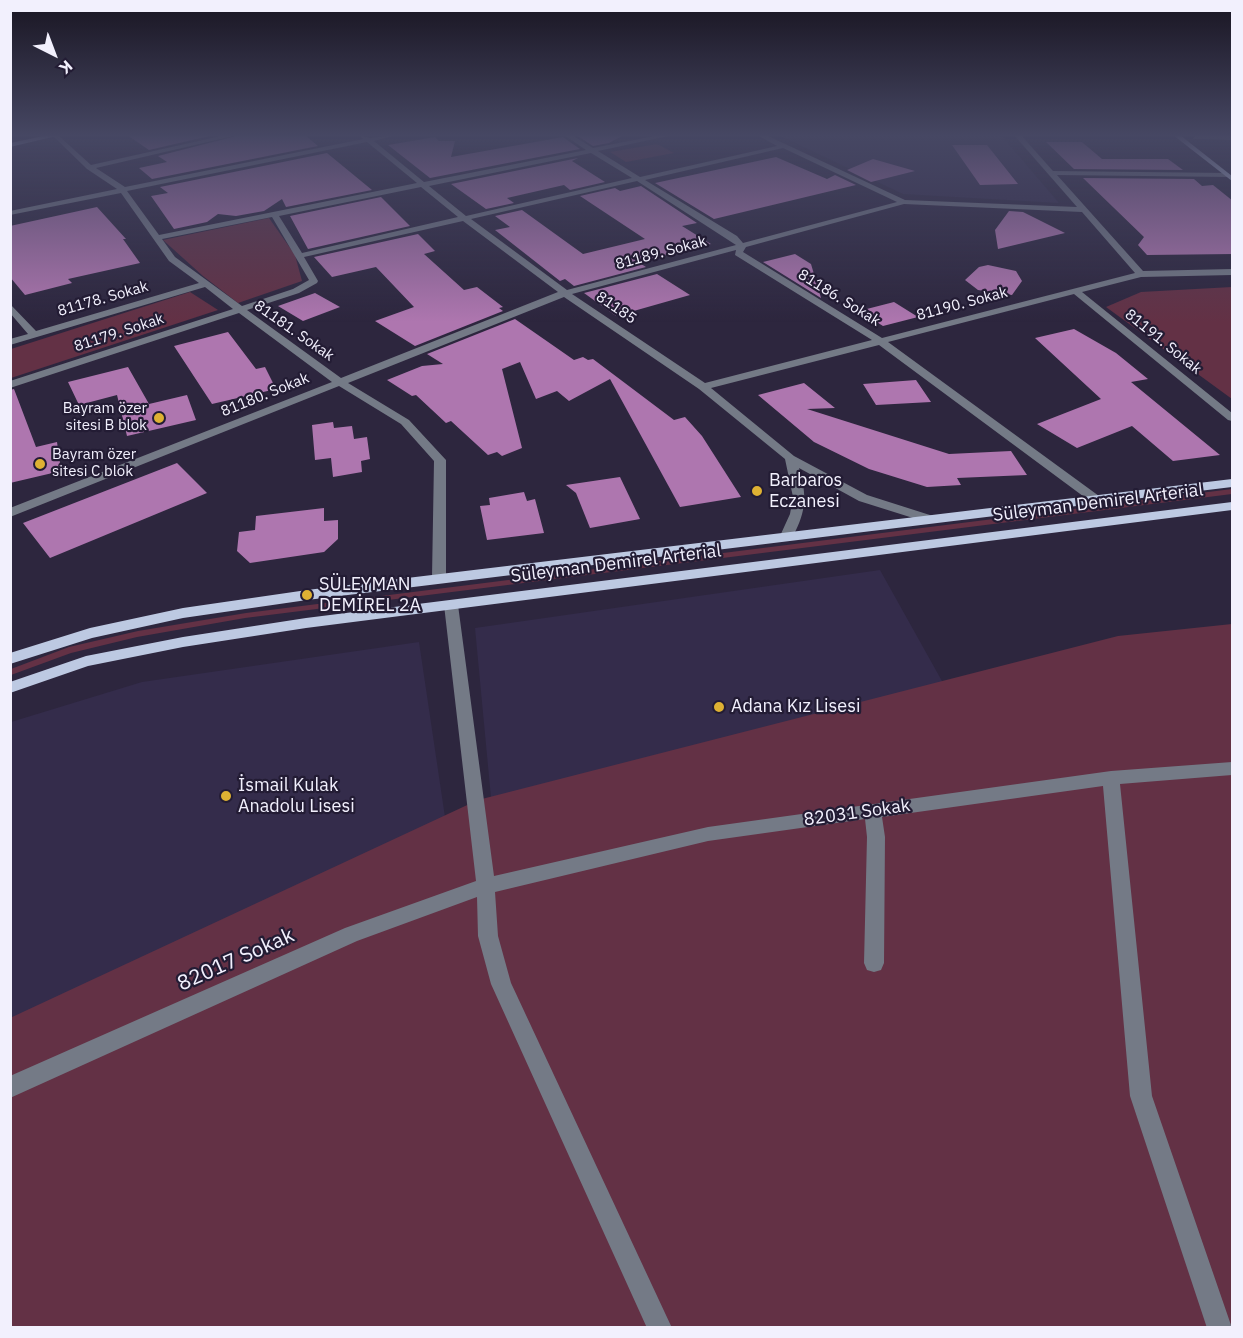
<!DOCTYPE html>
<meta charset="utf-8">
<style>
body{margin:0}
#map{position:relative;width:1243px;height:1338px;overflow:hidden;background:#2d263e;font-family:"IBM Plex Sans",sans-serif}
canvas{display:block}
.frame{position:absolute;inset:0;border:12px solid #f2f0fd;pointer-events:none}
.north{position:absolute;left:24px;top:24px;width:60px;height:60px;-webkit-text-stroke:4px #231c34;paint-order:stroke;rotate:138deg;font-size:16px;font-weight:700;line-height:24px;text-align:center;color:#f2f0fd}
.north::after{content:'';display:block;margin:auto;width:21px;height:27px;background:#f2f0fd;clip-path:polygon(50% 0,100% 100%,50% 72%,0 100%)}
</style>
<div id="map">
<canvas width="1243" height="1338"></canvas>
<div class="frame"></div>
<div class="north">K</div>
</div>
<script>
const ctx = document.querySelector('canvas').getContext('2d');
ctx.lineJoin = 'round';
function fillPath(path, color) {
  ctx.fillStyle = color;
  ctx.fill(path, 'evenodd');
}
function strokePath(path, color, width, dash) {
  ctx.strokeStyle = color;
  ctx.lineWidth = width;
  ctx.lineCap = dash ? 'butt' : 'round';
  ctx.setLineDash(dash || []);
  ctx.stroke(path);
}
function label(font, color, halo, rows, align = 'center') {
  ctx.font = font + ' "IBM Plex Sans",sans-serif';
  ctx.lineWidth = 4.5;
  ctx.setLineDash([]);
  ctx.textBaseline = 'middle';
  ctx.strokeStyle = halo;
  ctx.fillStyle = color;
  for (const [text, x, y, turn = 0] of rows) {
    ctx.save();
    ctx.translate(x, y);
    ctx.rotate((+turn || 0) * Math.PI / 180);
    ctx.textAlign = isNaN(turn) ? turn : align;
    if (halo) ctx.strokeText(text, 0, 0);
    ctx.fillText(text, 0, 0);
    ctx.restore();
  }
}
fillPath(new Path2D(`
 M778,135h223l58,68 -156,-9z
 M880,570l120,215 -502,87 -23,-244z
 M419,642l34,229 -442,196v-345l131,-40z`), '#342c4b');
fillPath(new Path2D(`
 M657,144l17,9 -48,9 -16,-10z
 M269,218l26,37 7,26 -64,22 -35,-27 -40,-36z
 M1232,287v112l-126,-92 35,-15z
 M190,292l28,18 -207,68v-29z
 M1232,489v5l-987,124 -108,19 -66,16 -60,22v-6l58,-22 69,-16 108,-18z
 M1232,624v703h-1221l-1,-309 468,-218 640,-164z`), '#633145');
fillPath(new Path2D(`
 M127,135h87l-65,15z
 M240,135h65l13,11 -166,33 -13,-11 28,-6 -9,-6z
 M576,135h48l-15,8 -16,3z
 M435,137l4,4h16l-4,16 112,-20 17,12 -150,29 -42,-33z
 M1046,142h36l20,17h66l15,11 -109,-1z
 M952,145h35l31,39 -38,1z
 M327,153l45,37 -86,17 -4,-8 -18,12 -28,5 -18,-2 -11,8 -33,7 -23,-33 17,-3 -8,-6z
 M776,157l51,22 8,-4 21,10 -142,34 -59,-36z
 M578,158l-6,3 33,21 -35,8 -6,-5 -57,13 7,5 -28,6 -35,-25z
 M873,159l42,12 -44,11 -24,-12z
 M1083,178l111,1 8,7 11,-1 20,16v53l-86,1 -9,-10 6,-8z
 M641,186l56,37 -15,3 29,18 -73,18 8,5 -72,19 -9,-7 -5,2 -65,-51 15,-3 -15,-11 27,-6 61,44 62,-15 -65,-43 35,-8 5,3z
 M381,197l29,29 -102,23 -18,-33z
 M97,207l29,32h-3l17,24 -72,16 4,4 -47,12 -15,-18v-51z
 M1009,211l14,1 42,21 -67,16 -3,-19z
 M418,234l17,17 -11,3 40,36 13,-3 26,20 -4,1 4,3 -88,35 -40,-25 39,-14 -38,-40 -44,10 -18,-20z
 M795,254l16,10 10,34 -58,-36z
 M988,265l28,6 6,10 -10,14 -34,-5 -13,-10 14,-13z
 M657,274l33,21 -74,21 -32,-23z
 M315,293l25,14 -37,14 -25,-15z
 M894,302l24,15 -35,9 -24,-15z
 M515,319l59,41 9,-3 5,3 5,-1 81,61 11,-3 17,19 39,61 -61,10 -70,-128 -41,22 -12,-10 -21,8 -16,-37 -18,7 20,79 -20,8 -5,-4 -9,3 -37,-34 -5,2 -30,-28 -4,1 -25,-16 35,-14 21,-2 -16,-10z
 M1074,329l42,24 32,26 -17,3 89,73 -47,6 -41,-35 -55,22 -40,-24 64,-25 -66,-61z
 M228,332l28,37 9,-2 11,22 -64,15 -38,-58z
 M128,367l21,37 38,-9 9,25 -69,16 -10,-41 -38,10 -11,-23z
 M916,380l15,22 -55,3 -13,-21z
 M804,383l31,25 -28,1 142,45 62,-3 16,24 -70,3 4,7 -34,2 -58,-18 -55,-27 -56,-47z
 M14,389l22,58 21,-5 4,29 -51,12v-93z
 M333,422l1,6 18,-2 2,13 13,-2 3,22 -9,2 1,11 -29,5 -2,-19 -16,2 -3,-35z
 M177,463l30,30 -157,65 -27,-35z
 M620,477l20,42 -50,9 -14,-35 -10,-8z
 M524,492l3,9 8,-2 9,34 -57,7 -7,-34 10,-1 -1,-7z
 M324,508v13l14,-1v19l-14,13 -74,11 -13,-12 2,-19 16,-2 1,-14z`), '#ae76af');
fillPath(new Path2D(`
 M52,135h6l33,30 134,-30h13l-142,33 29,19 238,-48 -4,-4 11,3 26,-3 -22,6 50,41 162,-32 -22,-15h8l21,13 66,-13h14l-75,16 42,26 137,-31 -20,-11h9l139,65 172,7 -63,-72h7l32,36 175,2 3,4 -174,-2 86,96 89,-2v6l-91,2 -59,15 150,121v8l-4,-1 -154,-126 -186,48 211,154v6h-8l-212,-157 -168,43 83,68 73,39 66,21 2,3 -6,4 -70,-22 -60,-33c7,23 8,40 -3,62 -3,6 -4,8 -10,10l-6,-4 10,-22 3,-17 -8,-38 -86,-70 -135,-92 -216,86 61,37 37,40v117l-2,3 -5,1 -7,-4 2,-116 -33,-37 -62,-38 -329,131v-9l322,-126 -93,-69 -229,75v-7l223,-72 -28,-22 -195,58v-6l18,-5 -18,-21v-9l26,27 163,-48 -30,-22 -48,-68 -111,22v-4l107,-22 -30,-20zM367,142l50,41 -258,52 -32,-44zM783,148l114,54 -154,41 -6,-7 -92,-56zM591,153l41,25 -166,38 -37,-30zM637,181l99,64 -169,45 -96,-71zM421,187l37,30 -156,36 -23,-37zM904,204l178,8 53,61 -253,65 -139,-86 3,-5zM272,217l37,63 -16,9 -51,17 -67,-49 -13,-18zM463,221l95,71 -217,86 -94,-68 52,-17 18,-10 1,-2 -14,-24zM736,250l-1,5 137,85 -167,43 -133,-89z
 M1195,136h37v4l-39,-1z
 M451,600l7,5 36,271 214,-49 403,-56 121,-9v13l-112,9 32,312 80,232h-25l-77,-232 -27,-310 -221,31 3,20 -1,126 -3,7 -7,2 -7,-2 -3,-7 3,-126 -2,-18 -157,22 -213,51 3,44 13,47 161,345h-25l-156,-344 -13,-48 -1,-39 -120,44 -347,157v-22l335,-148 131,-47 -32,-276z`), '#747a86');
fillPath(new Path2D(`
 M48,135h13l-51,12v-4z
 M1173,135h7l52,41v5z
 M1232,479v8l-925,113 -124,18 -91,20 -82,26v-11l80,-25 93,-20 124,-18z
 M1232,502v8l-926,118 -123,19 -95,19 -78,27v-11l76,-26 97,-19 123,-19z`), '#bdc9e2');
const sky = ctx.createLinearGradient(0, 0, 0, 322);
sky.addColorStop(0, '#191522');
sky.addColorStop(0.42, '#464763');
sky.addColorStop(1, '#46476300');
ctx.fillStyle = sky;
ctx.fillRect(0, 0, 1243, 322);
for (const [x, y, r, color] of [
 [159,418,6,"#deb133"],
 [40,464,6,"#deb133"],
 [757,491,6,"#deb133"],
 [307,595,6,"#deb133"],
 [719,707,6,"#deb133"],
 [226,796,6,"#deb133"]
]) {
  const dot = new Path2D();
  dot.arc(x, y, r, 0, 2 * Math.PI);
  ctx.fillStyle = color;
  ctx.fill(dot);
  strokePath(dot, '#231c34', 2);
}
label('15px', '#f2f0fd', '#231c34', [
 ["81189. Sokak",661,253,-15],
 ["81186. Sokak",839,298,32],
 ["81178. Sokak",103,299,-16],
 ["81190. Sokak",962,304,-15],
 ["81185",616,308,34],
 ["81181. Sokak",294,331,35],
 ["81179. Sokak",119,333,-18],
 ["81191. Sokak",1163,342,39],
 ["81180. Sokak",265,395,-22]
]);
label('15px', '#f2f0fd', '#231c34', [
 ["Bayram özer",147,409],
 ["sitesi B blok",147,426],
 ["Bayram özer",52,455,"left"],
 ["sitesi C blok",52,472,"left"]
], 'right');
label('18px', '#f2f0fd', '#231c34', [
 ["Barbaros",769,481],
 ["Eczanesi",769,502],
 ["SÜLEYMAN",319,585],
 ["DEMİREL 2A",319,606],
 ["Adana Kız Lisesi",731,707],
 ["İsmail Kulak",238,786],
 ["Anadolu Lisesi",238,807]
], 'left');
label('18px', '#f2f0fd', '#231c34', [
 ["Süleyman Demirel Arterial",1098,503,-7],
 ["Süleyman Demirel Arterial",616,564,-7],
 ["82031 Sokak",857,813,-8]
]);
label('21px', '#f2f0fd', '#231c34', [
 ["82017 Sokak",236,960,-24]
]);
</script>
